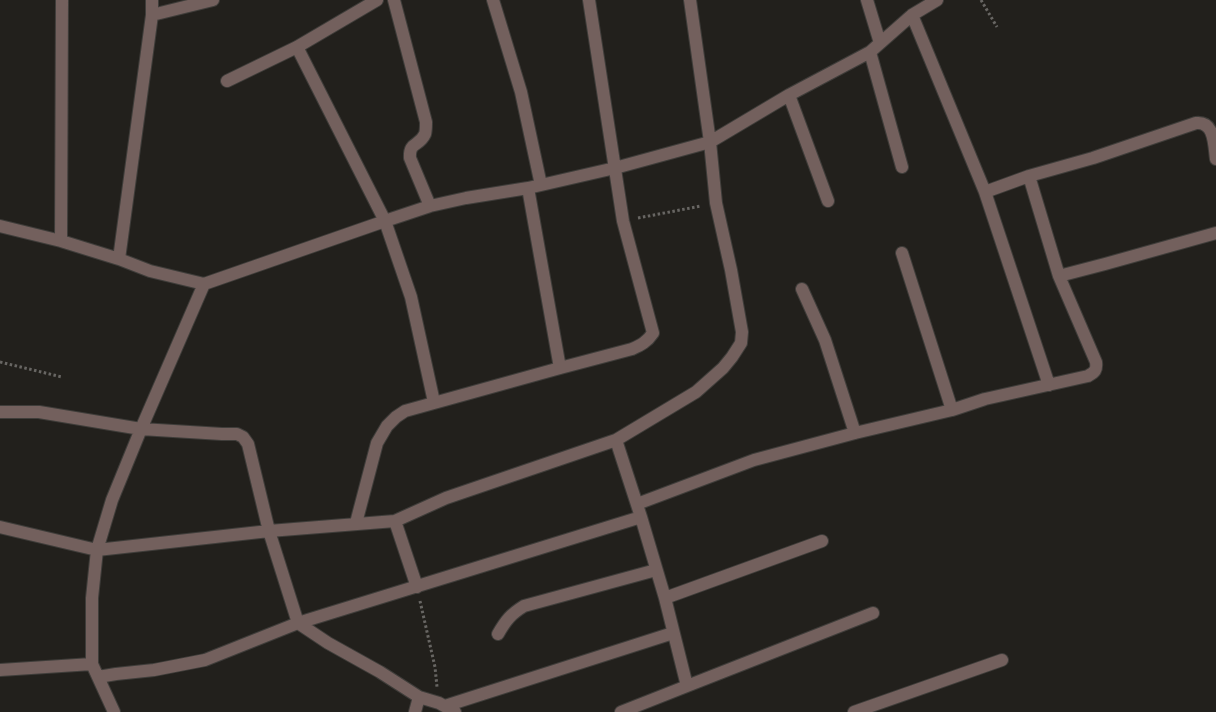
<!DOCTYPE html>
<style>
body{margin:0}
canvas{display:block;background:#22201c}
</style>
<canvas width="1216" height="712"></canvas>
<script>
const ctx = document.querySelector('canvas').getContext('2d');
ctx.lineJoin = 'round';
function strokePath(path, color, width, dash) {
  ctx.strokeStyle = color;
  ctx.lineWidth = width;
  ctx.lineCap = dash ? 'butt' : 'round';
  ctx.setLineDash(dash || []);
  ctx.stroke(path);
}
const minor = new Path2D(`
 M394,0l32,122c0,4 0,9 -1,12 -6,13 -16,7 -15,24l20,48 36,-8 62,-10 87,-20 95,-26 79,-47 81,-43 42,-37 25,-15
 M493,0l28,92 20,93
 M867,0l13,43
 M152,15l61,-15
 M912,15l73,177 64,193
 M297,47l88,174 45,-15
 M870,52l32,115
 M227,81l70,-34 80,-47
 M789,95l39,106
 M528,188l32,180
 M985,192l44,-16 64,-18 103,-35c19,-2 18,23 20,36
 M0,226l61,15 58,18 31,12 54,13
 M61,241l1,-241
 M902,253l50,157
 M119,259l33,-244v-15
 M1059,276l46,-12 111,-31
 M802,289l23,51 30,93
 M0,412h39l102,17 81,5h15l6,3 5,7 21,87 29,92 30,20 52,29 39,25 20,6 16,9
 M616,440l25,77 24,81 22,88 -66,26
 M637,504l117,-44 101,-27 97,-23 33,-11 103,-23c7,-4 9,-6 8,-14l-37,-86 -30,-100
 M395,521l22,66
 M356,523l21,-80 10,-17 9,-9 9,-6 155,-43 72,-19c9,-4 15,-7 21,-16l-30,-112 -34,-221
 M0,527l97,23 172,-19 126,-10 51,-23 170,-58 80,-48 27,-24 9,-11 9,-14 1,-11 -11,-62 -15,-67 -6,-61 -20,-142
 M665,598l157,-57
 M498,634c8,-14 13,-20 26,-28l132,-36
 M0,670l92,-6
 M98,677l18,-3 38,-4 51,-10 93,-37 343,-106
 M687,686l186,-73
 M445,706l228,-73
 M114,712l-22,-48v-66l5,-48 15,-50 29,-71 63,-145 181,-63 26,76 23,105
 M415,712l4,-15
 M854,712l148,-52`);
strokePath(minor, '#3f3d3a', 14);
strokePath(new Path2D(`
 M981,0l16,27
 M638,218l63,-12
 M0,362l62,15
 M420,601l15,66 2,20`), '#686663', 3, [2.5, 2.5]);
strokePath(minor, '#73605d', 12);
</script>
